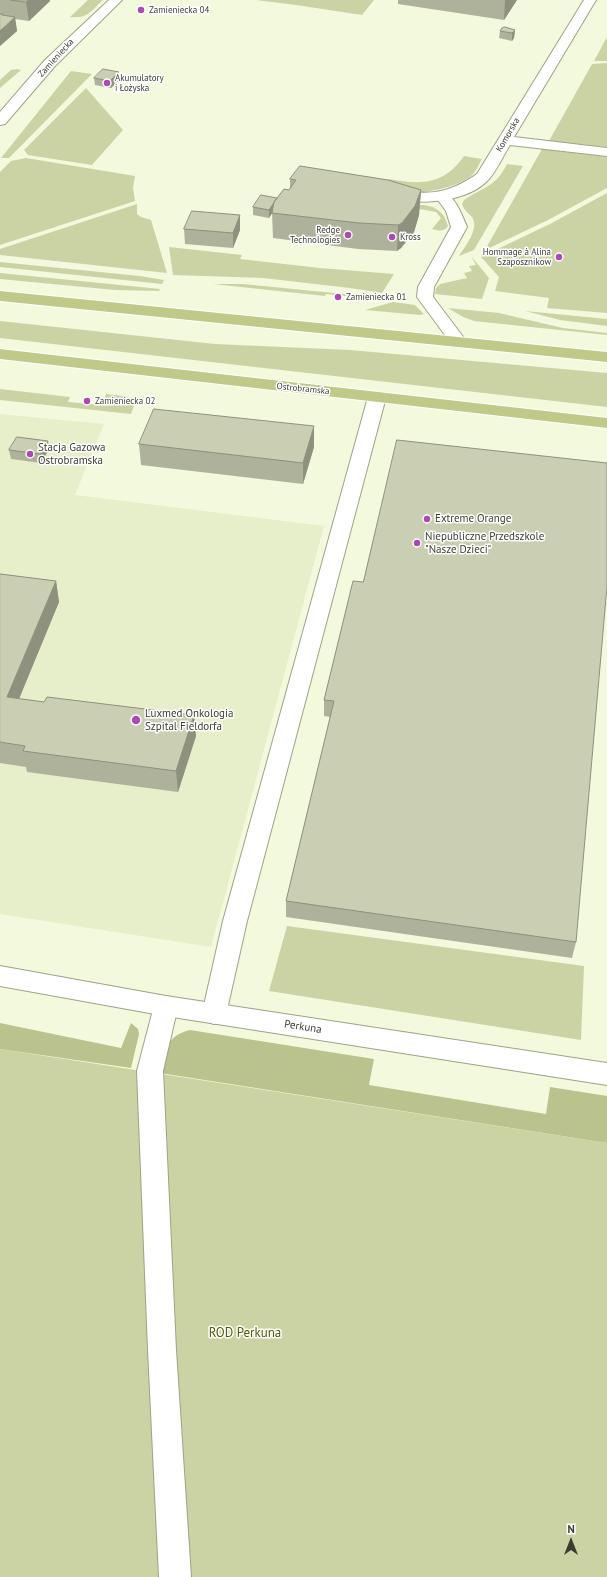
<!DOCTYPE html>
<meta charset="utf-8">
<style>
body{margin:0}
#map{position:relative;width:607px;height:1577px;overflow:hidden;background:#f3f9dc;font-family:"PT Sans",sans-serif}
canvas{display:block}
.north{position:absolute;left:551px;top:1521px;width:40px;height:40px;-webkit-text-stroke:3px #fff;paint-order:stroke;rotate:0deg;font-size:11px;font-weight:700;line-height:16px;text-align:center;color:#3a3c30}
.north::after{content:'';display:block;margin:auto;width:14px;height:18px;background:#3a3c30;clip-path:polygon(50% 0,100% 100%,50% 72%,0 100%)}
</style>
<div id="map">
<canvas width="607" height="1577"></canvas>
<div class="north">N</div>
</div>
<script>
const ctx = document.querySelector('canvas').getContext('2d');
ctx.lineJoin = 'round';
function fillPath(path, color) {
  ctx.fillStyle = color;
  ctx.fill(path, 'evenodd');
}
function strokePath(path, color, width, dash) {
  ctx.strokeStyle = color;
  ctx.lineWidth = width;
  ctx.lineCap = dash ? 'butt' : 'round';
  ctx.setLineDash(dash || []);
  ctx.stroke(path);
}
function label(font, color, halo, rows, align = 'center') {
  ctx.font = font + ' "PT Sans",sans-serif';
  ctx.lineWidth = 3;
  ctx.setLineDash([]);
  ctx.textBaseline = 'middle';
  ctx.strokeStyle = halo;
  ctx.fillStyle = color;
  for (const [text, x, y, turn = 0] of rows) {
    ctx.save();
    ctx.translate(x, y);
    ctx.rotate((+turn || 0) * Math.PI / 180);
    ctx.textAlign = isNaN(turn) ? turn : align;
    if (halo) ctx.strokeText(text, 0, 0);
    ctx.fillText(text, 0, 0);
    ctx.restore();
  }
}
fillPath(new Path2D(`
 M0,414l104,10 -29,71 249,31 -113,421 -211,-33z`), '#e7eeca');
fillPath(new Path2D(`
 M88,0h15c-12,11 -15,19 -33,17z
 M256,0h118l-12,15 -66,-10z
 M607,37v24h-13z
 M607,63v84l-58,-6 43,-77z
 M17,69l4,1 -21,18v-8l11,-10z
 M71,71l21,3 -83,84h-8z
 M86,88l37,42 -31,35 -64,-10 -4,-5z
 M542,149l65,8v31l-59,32 -63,30z
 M464,156l18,3c-3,5 -5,10 -8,14 -11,13 -45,20 -61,19 -9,-1 -19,-7 -27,-10l3,-3c32,6 55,6 75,-23z
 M26,158l109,18 -2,12 2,13 -135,44v-73l11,-11z
 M507,164l16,2 -49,84 -15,6c6,-10 21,-27 13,-39 -4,-4 -8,-7 -10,-13l2,-4c19,-13 32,-13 43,-36z
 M607,193v120l-60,-5 2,-10 -54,-7 4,-14 -18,-20 69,-33z
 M365,199c13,2 27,4 40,5 19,1 37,-1 43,22 -4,6 -9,5 -16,3l9,-11 -5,-6z
 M137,204v10l4,3 10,3 16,53 -167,-18v-6z
 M169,247l73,8 -2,4 80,9 74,6 -12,19 -32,-5 -87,-10 -90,-3z
 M471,256l18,22 -7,21 -47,-5 1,-6 4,-4 27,-6 -3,-5 8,-2 -3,-5 7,-1z
 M0,262l140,14 24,4 -2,4 -162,-17z
 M0,273l160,16 -1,2 -44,-1 -115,-11z
 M213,284h30l111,11 22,4h-13l-2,2h-7l1,-4 -29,-3 -1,2z
 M393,302l22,3 9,9 -4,1 -55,-5z
 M448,308l51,5 64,15 44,5v2l-133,-14 -11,-4z
 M525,311l82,8v7l-47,-6z
 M0,321l215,23 135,6 257,23v34l-607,-69z
 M0,389l70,8 -2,5 34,3 4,-11 23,3 -2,5 8,1 -4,11 -131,-14z
 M287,926l297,40 -3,74 -312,-49z
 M0,1049l607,94v434h-607z`), '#cbd3a5');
fillPath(new Path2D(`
 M0,1023l121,25 10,-25 7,6 1,5 -8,34 -131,-19z
 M190,1030l184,29 -5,26 177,29 4,-27 57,9v47l-447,-70c7,-23 5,-37 30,-43z`), '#bac38e');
const lane = new Path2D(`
 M442,192c13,3 20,23 25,35l-33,60 -1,10 34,45 -2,4 -6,1 -6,-1 -36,-49 1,-10 33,-60 -5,-16 -11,-15 2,-3z
 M377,392l6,1 3,4 -139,524 -21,93 -3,7 -9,3 -9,-3 -3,-7 21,-93 145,-524 3,-4z
 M166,996l9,3 3,7 -15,65 13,279 15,227h-32l-11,-227 -11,-279 17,-65 3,-7z`);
const street = new Path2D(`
 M584,0h12l-82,137 93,11v8l-97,-11c-7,11 -13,25 -21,34 -22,25 -74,26 -103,19l-2,-3 2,-3 5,-1c37,3 54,5 86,-17z
 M0,966l166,30 441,67v22l-441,-69 -166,-30z`);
const secondary = new Path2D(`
 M109,0h13l-67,66 -50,58 -5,1v-13l45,-52z`);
const primary = new Path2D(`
 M0,291l607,61v10l-607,-61z
 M0,349l607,69v10l-607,-69z`);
strokePath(lane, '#9ea287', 2);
strokePath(street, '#9ea287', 2);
strokePath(secondary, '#9ea287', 2);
strokePath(primary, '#fff', 2);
fillPath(lane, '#fff');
fillPath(street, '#fff');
fillPath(secondary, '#fff');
fillPath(primary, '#c1c988');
fillPath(new Path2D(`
 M0,0h50v1l-21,20 -14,-2 2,12 -17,15z
 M398,0h119l-13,20 -106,-16z
 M515,30l-1,8 -2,3 -13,-3 1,-7z
 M94,78l25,2 -8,8 -16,-3z
 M290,179l131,11 -2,25 -5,17 -13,16 -4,3 -39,-2 -85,-11 -1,-25 -3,5 -16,-3v-8l24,-9 12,-8 1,-3z
 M240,215v15l-7,18 -48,-4 -1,-15z
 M139,444l175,3 -11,37 -162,-19z
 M49,449l-8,14 -30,-4 -2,-9z
 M0,574l56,7 3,21 -40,97 25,3 150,13 2,21 -18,56 -151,-20 -1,-5 -26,-4z
 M353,581l223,361 -4,16 -286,-41v-16l44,-184 -6,-1v-16z`), '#aeb29a');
fillPath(new Path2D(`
 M29,0h21v1l-21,20 -3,-19z
 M505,0h12l-13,20z
 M3,14l2,13 10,-10 2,14 -17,15v-15l2,-16z
 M515,30l-1,8 -2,3v-8z
 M119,72v8l-8,8 -1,-7z
 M421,190l-2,25 -5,17 -13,16 -4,3 1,-26z
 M277,198v8l-8,12v-8z
 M240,215v15l-7,18v-15z
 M314,426v21l-11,37v-21z
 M48,441l1,8 -8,14 -1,-9z
 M56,581l3,21 -48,116 -4,-21z
 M194,715l2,21 -18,56 -2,-21z`), '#8d917d');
const building = new Path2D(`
 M11,0h18l-3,2z
 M0,14h3l-1,1 13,2 -15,14z
 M505,27l10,3 -3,3 -12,-2 2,-3z
 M103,69l16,3 -9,9 -16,-3z
 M300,166l88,14 33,10 -6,16 -13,17 -4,2 -39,-2 -87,-10 2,-11 10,-13 5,1 7,-10 -6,-1z
 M261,195l16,3 -8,12 -16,-3z
 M192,211l48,4 -7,18 -49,-4z
 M154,409l160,17 -11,37 -164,-19z
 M17,437l31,4 -8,13 -31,-4z
 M397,440l210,23v123l-31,356 -290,-41 48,-200 -10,-1 29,-119 10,1z
 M0,574l56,7 -49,116 37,5 3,-5 147,18 -18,56 -153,-20 2,-5 -25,-4z`);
fillPath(building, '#cacfb3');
strokePath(building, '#8d917d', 1);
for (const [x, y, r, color] of [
 [141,10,4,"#ac4ab1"],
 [107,83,4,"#ac4ab1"],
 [348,235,4,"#ac4ab1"],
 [392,237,4,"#ac4ab1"],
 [559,257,4,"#ac4ab1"],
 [338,297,4,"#ac4ab1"],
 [87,401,4,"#ac4ab1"],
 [30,454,4,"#ac4ab1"],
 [427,519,4,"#ac4ab1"],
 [417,543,4,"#ac4ab1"],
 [136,720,5,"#ac4ab1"]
]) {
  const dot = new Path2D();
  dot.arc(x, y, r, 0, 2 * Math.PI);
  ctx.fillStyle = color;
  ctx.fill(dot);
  strokePath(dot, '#fff', 1.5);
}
label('9px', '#3a3c30', '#fff', [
 ["Zamieniecka 04",149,10],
 ["Akumulatory",115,78],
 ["i Łożyska",115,88],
 ["Redge",340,230,"right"],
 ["Technologies",340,240,"right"],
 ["Kross",400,237],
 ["Hommage à Alina",551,252,"right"],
 ["Szaposznikow",551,262,"right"],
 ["Zamieniecka 01",346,297],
 ["Zamieniecka 02",95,401]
], 'left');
label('9px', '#3a3c30', '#fff', [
 ["Zamieniecka",56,58,-48],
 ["Komorska",508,135,-60],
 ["Ostrobramska",303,389,6]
]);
label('11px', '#3a3c30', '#fff', [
 ["Stacja Gazowa",38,448],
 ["Ostrobramska",38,461],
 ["Extreme Orange",435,519],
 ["Niepubliczne Przedszkole",425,537],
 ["\"Nasze Dzieci\"",425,550],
 ["Luxmed Onkologia",145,714],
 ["Szpital Fieldorfa",145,727]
], 'left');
label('11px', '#3a3c30', '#fff', [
 ["Perkuna",303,1027,9]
]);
label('13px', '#525a00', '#fff', [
 ["ROD Perkuna",245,1333]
]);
</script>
